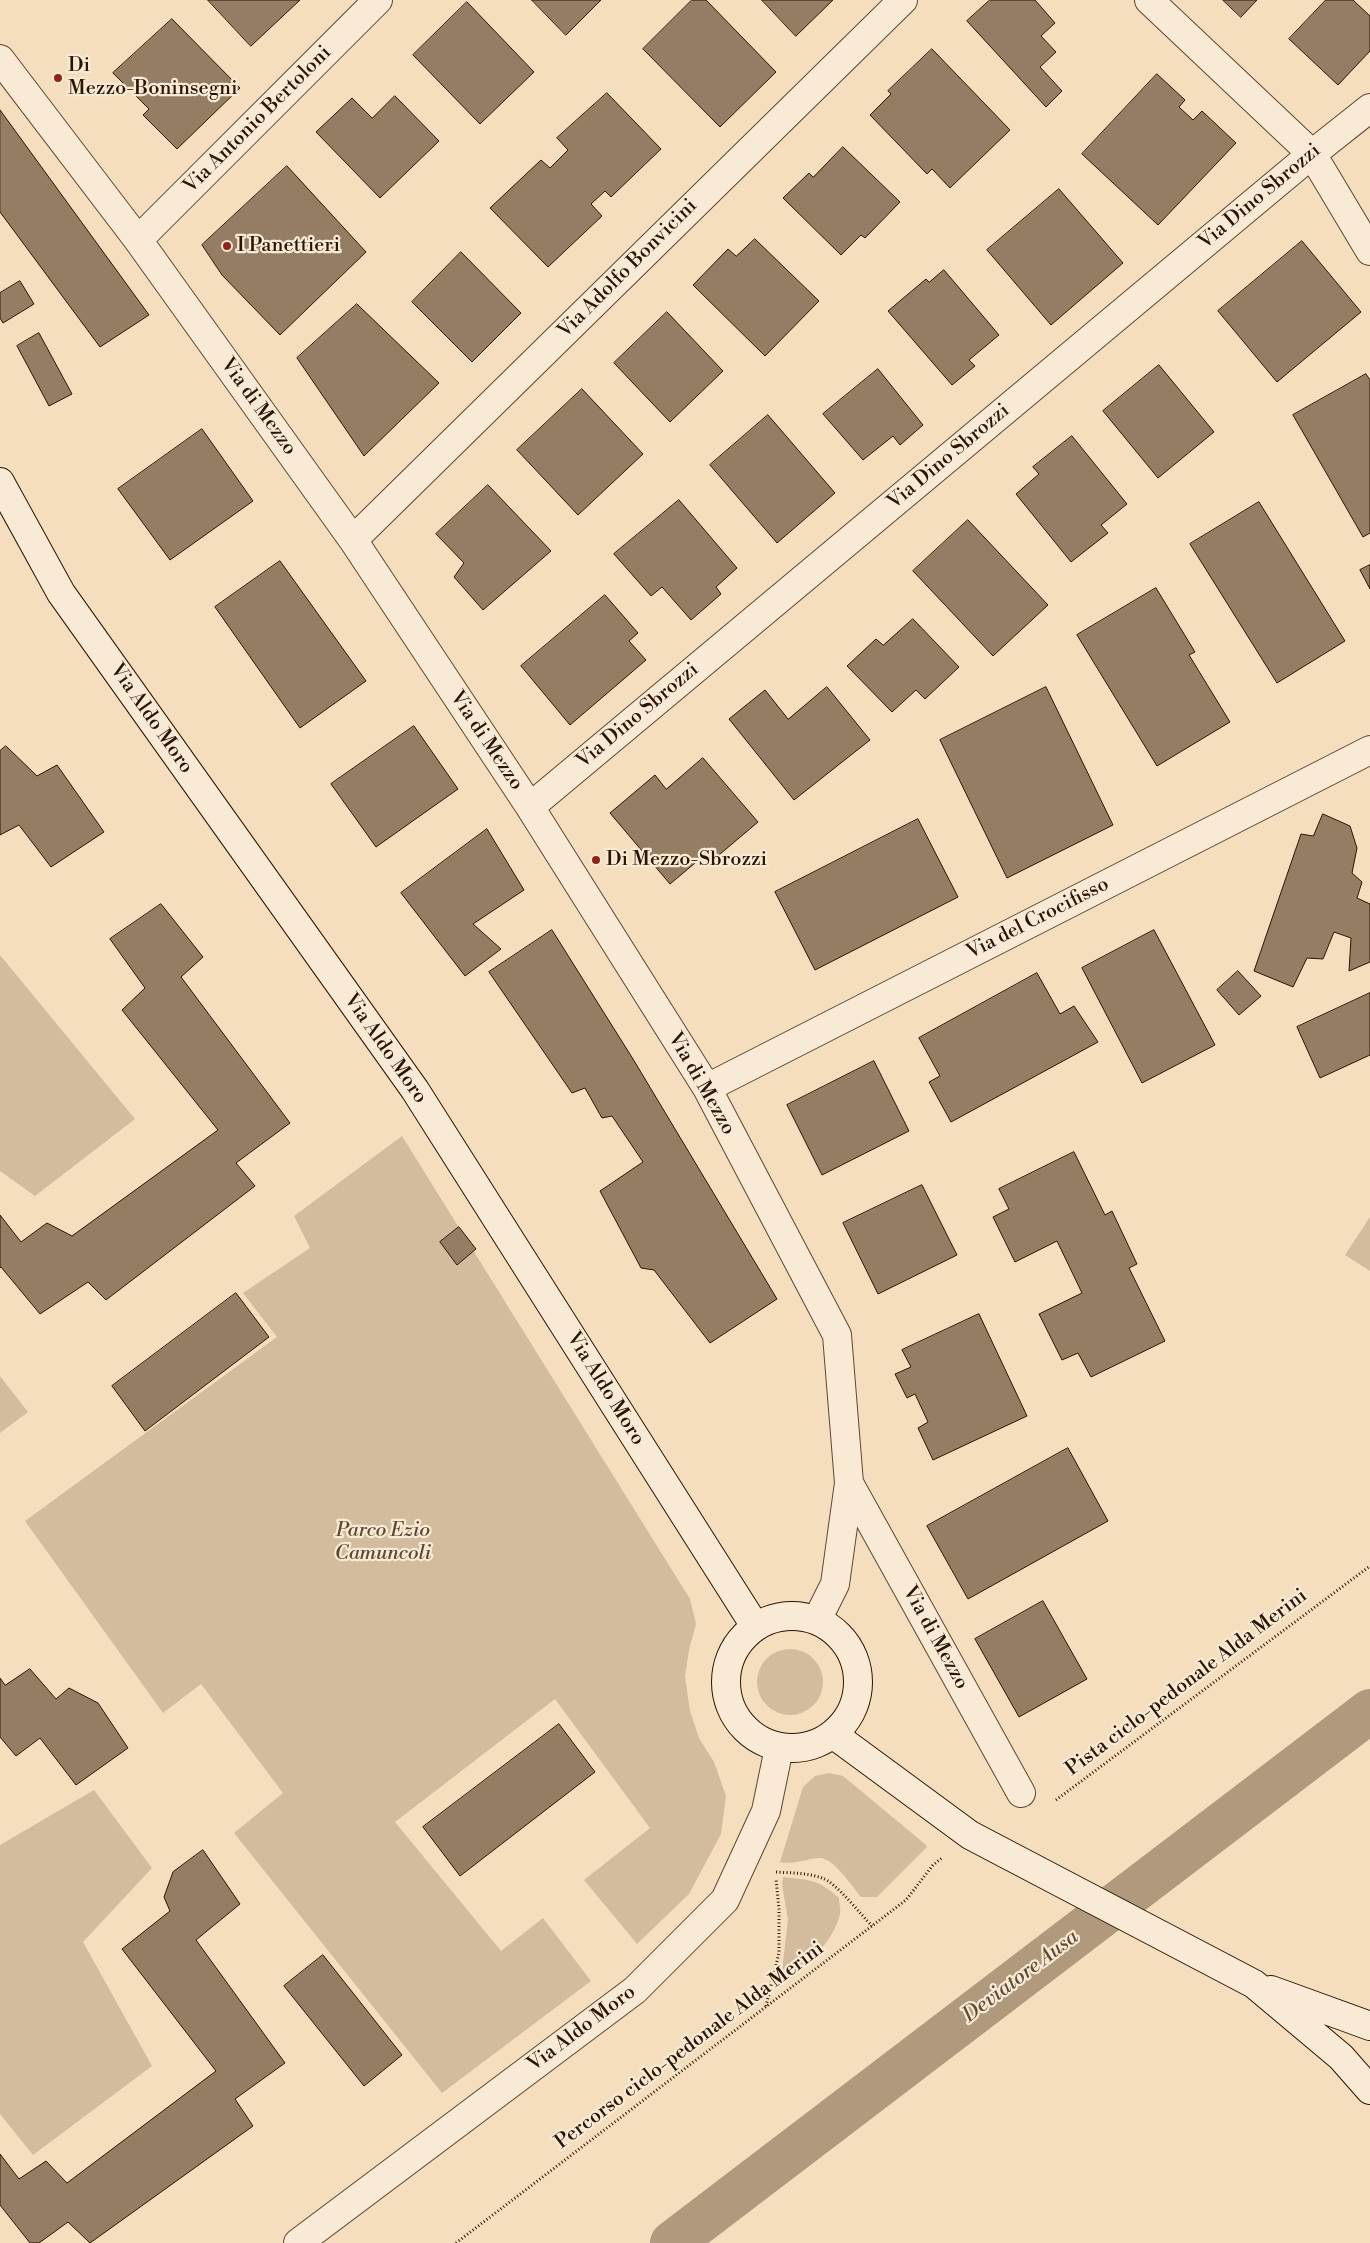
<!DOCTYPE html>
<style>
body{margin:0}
canvas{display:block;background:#f4debd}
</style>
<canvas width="1370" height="2243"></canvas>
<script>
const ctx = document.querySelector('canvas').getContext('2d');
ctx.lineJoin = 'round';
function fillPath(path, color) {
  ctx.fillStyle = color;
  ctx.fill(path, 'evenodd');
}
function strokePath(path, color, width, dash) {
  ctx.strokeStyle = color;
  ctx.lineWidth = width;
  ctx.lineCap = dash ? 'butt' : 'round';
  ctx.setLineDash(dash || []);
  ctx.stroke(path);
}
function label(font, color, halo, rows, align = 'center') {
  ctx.font = font + ' "Libre Bodoni",serif';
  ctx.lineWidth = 4.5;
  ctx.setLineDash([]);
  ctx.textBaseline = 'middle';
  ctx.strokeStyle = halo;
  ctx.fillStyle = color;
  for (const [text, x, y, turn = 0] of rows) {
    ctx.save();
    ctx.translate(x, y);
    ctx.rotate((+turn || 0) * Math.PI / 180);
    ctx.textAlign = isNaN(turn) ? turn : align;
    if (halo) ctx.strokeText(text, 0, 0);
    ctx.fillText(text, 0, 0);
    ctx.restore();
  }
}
fillPath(new Path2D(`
 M0,955l135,164 -100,77 -35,-25z
 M402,1136l288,463 6,25 -7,26 -4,26 5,35 9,27 15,24 12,34 -5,38 -32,60 -52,50 -53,-64 66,-52 -95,-129 -160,123 106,129 42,-33 48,63 -149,112 -208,-260 49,-40 -82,-109 -38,29 -138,-192 252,-184 -34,-44 67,-45 -16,-32z
 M1370,1217v54l-25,-16z
 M0,1376l28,36 -28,21z
 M757 1682a33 33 0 1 1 66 0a33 33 0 1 1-66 0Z
 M829,1773l14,3 82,68 2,3 -50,50h-16c-9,-11 -28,-40 -42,-39 -14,1 -25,7 -39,4l23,-75 12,-11z
 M94,1790l58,78 -69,74 69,124 -119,89 -33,-41v-269z
 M783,1877c27,3 35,2 56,21 0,5 2,11 1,16 -7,30 -37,55 -60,73l8,-67 -6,-36z`), '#d2bc9d');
strokePath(new Path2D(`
 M672,2243l698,-532`), '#b0997d', 44);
const building = new Path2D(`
 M208,0h92l-49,46z
 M532,0h69l-35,35z
 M692,0h14l70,72 -56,55 -77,-78z
 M762,0h71l-37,36z
 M990,0h45l20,23 -14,13 15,16 -16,15 22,24 -16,16 -79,-86z
 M1223,0h34l-16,17z
 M1326,0h27l17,16v35l-32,34 -49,-46z
 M467,2l67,70 -54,52 -67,-69z
 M172,19l68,69 -63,61 -34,-34 6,-6 -36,-36z
 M932,49l78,81 -60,58 -18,-19 -5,5 -57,-59 21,-21 -3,-3z
 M1157,74l28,26 -6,7 14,13 9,-9 34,32 -78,82 -76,-71z
 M607,93l54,56 -50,48 -6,-6 -14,13 11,12 -54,51 -58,-59 51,-48 9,8 18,-18 -11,-12z
 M395,96l44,45 -59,57 -64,-66 36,-34 20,20z
 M0,110l149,205 -49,32 -100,-135z
 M843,147l57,55 -35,36 -4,-3 -20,20 -58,-57 26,-25 4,4z
 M287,166l79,86 -86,83 -58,-60 -20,-30z
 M1059,189l64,74 -72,62 -64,-75z
 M755,239l64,62 -54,55 -72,-71 35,-36 8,7z
 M1302,241l59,71 -84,70 -59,-71z
 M461,252l60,61 -49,49 -60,-60z
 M944,270l55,65 -30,25 6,6 -23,19 -64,-74 38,-32 3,3z
 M20,281l14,23 -31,19 -3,-5v-25z
 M357,304l82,79 -75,73 -67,-98z
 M667,312l56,59 -53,51 -56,-59z
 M39,333l33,61 -23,12 -32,-60z
 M1159,365l55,67 -56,46 -55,-67z
 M878,369l45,56 -23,20 -7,-9 -30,24 -40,-46z
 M1366,374l4,6v153l-7,4 -70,-122z
 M582,389l61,65 -65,61 -61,-65z
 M768,415l67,78 -58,50 -67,-78z
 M202,429l51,72 -83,59 -52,-71z
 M1072,436l55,68 -26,21 7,8 -37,29 -55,-68 23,-20 -6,-7z
 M488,485l63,66 -68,59 -29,-33 10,-14 -28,-29z
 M679,500l58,68 -21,19 5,7 -30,26 -29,-33 -11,9 -37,-42z
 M1259,502l86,139 -68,42 -87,-139z
 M968,520l80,85 -55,51 -80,-85z
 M280,561l86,120 -66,47 -85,-121z
 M1370,565v24l-10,-19z
 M1156,588l39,64 -6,3 41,67 -73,44 -80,-131z
 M605,595l33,38 -9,8 17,19 -76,65 -49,-59z
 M913,619l46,48 -34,32 -9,-9 -24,22 -45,-46 29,-27 7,6z
 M827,687l43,53 -76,60 -65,-81 36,-29 23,29z
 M1046,687l67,138 -106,53 -67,-138z
 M414,726l44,63 -82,58 -45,-63z
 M6,746l31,30 20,-11 47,67 -53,35 -32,-42 -19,10v-84z
 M703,758l55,64 -45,38 -6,-7 -37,31 -60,-71 45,-38 11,14z
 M1323,814l27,12 7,22 -5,25 10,9 -5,16 13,6v58l-21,9 2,-33 -17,-6 -11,27 -16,-1 -14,29 -39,-16 47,-137 12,2z
 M918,819l40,78 -143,73 -40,-78z
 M487,829l37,61 -51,34 28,25 -36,27 -64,-83z
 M161,904l42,53 -22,20 109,146 -54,40 19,23 -149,114 -18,-18 -48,32 -39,-47 -1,1v-53l21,27 26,-19 25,13 146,-106 -96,-120 23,-22 -35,-49z
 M552,930l81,129 144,240 -67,44 -56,-73 -13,-2 -41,-77 43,-29 -31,-46 -10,2 -17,-30 -13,5 -83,-121z
 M1154,930l61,115 -73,38 -60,-115z
 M1238,971l23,25 -22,19 -22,-25z
 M1037,973l23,41 14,-8 24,36 -147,80 -22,-40 11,-6 -21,-38z
 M1370,993v62l-50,23 -23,-51z
 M874,1061l35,70 -87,44 -35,-70z
 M1074,1152l31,63 7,-4 25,53 -8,4 36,73 -74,36 -13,-24 -16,7 -23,-46 43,-21 -25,-52 -42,21 -22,-45 16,-8 -10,-20z
 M922,1185l35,70 -79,39 -35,-71z
 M459,1227l17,22 -19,16 -17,-23z
 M236,1293l33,44 -124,94 -33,-45z
 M979,1314l48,102 -94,44 -15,-32 10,-6 -13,-28 -8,4 -12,-24 16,-7 -9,-17z
 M1068,1448l40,73 -140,78 -41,-73z
 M1043,1601l44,78 -68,38 -44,-78z
 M30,1669l26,30 13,-11 29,15 30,45 -52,37 -36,-47 -24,18 -16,-19v-59l5,7z
 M559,1724l36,48 -135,104 -37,-49z
 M203,1850l37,54 -44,36 89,123 -50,36 18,27 -163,117 -22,-21 -29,21h-9l-30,-38v-51l19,25 27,-18 21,22 149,-112 -94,-122 48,-38 -6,-14 9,-25z
 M323,1955l79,100 -38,31 -80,-100z`);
fillPath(building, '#947d63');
strokePath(building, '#2c1402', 1);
const street = new Path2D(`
 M1149,0l163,154 58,97
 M0,59l138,181 215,300 177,267 177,281 130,247 12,148 -14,101 -18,36
 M138,240l240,-240
 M353,540l550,-540
 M530,807l782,-653 58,-46
 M707,1088l663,-338
 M849,1483l172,310
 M298,2243l337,-253 90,-90 41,-89 13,-63`);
const secondary = new Path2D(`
 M0,482l61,111 354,497 340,536
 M726 1682a66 66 0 1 1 132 0a66 66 0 1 1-132 0Z
 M834,1735l136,100 284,149 87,73 29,33
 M1271,1990l99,36`);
strokePath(street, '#5e4631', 30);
strokePath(secondary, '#2c1402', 30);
strokePath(new Path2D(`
 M1056,1800l314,-234
 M776,1872c16,1 32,1 46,6 14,4 39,37 50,48
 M766,2006l13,-53v-44l-3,-30
 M456,2243l450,-343 27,-35 9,-7`), '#2c1402', 3, [1, 2.5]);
strokePath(street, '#f8ead4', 28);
strokePath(secondary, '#f8ead4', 28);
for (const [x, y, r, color] of [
 [58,78,5,"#8f2418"],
 [227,246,5,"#8f2418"],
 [596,860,5,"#8f2418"]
]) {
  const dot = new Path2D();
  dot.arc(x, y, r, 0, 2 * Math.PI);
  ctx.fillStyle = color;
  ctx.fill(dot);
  strokePath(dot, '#f8ead4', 2);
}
label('20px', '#2c1402', '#f8ead4', [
 ["Di",68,66],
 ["Mezzo-Boninsegni",68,89],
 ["I Panettieri",237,246],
 ["Di Mezzo-Sbrozzi",606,860]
], 'left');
label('20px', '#2c1402', '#f8ead4', [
 ["Via Antonio Bertoloni",258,120,-45],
 ["Via Dino Sbrozzi",1260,197,-40],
 ["Via Adolfo Bonvicini",628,269,-45],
 ["Via di Mezzo",258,407,54],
 ["Via Dino Sbrozzi",949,457,-40],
 ["Via Dino Sbrozzi",638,716,-40],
 ["Via Aldo Moro",151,719,55],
 ["Via di Mezzo",486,741,56],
 ["Via del Crocifisso",1038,919,-27],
 ["Via Aldo Moro",385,1049,55],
 ["Via di Mezzo",701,1084,60],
 ["Via Aldo Moro",605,1389,58],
 ["Via di Mezzo",935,1638,61],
 ["Pista ciclo-pedonale Alda Merini",1187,1683,-37],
 ["Via Aldo Moro",582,2029,-37],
 ["Percorso ciclo-pedonale Alda Merini",690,2046,-37]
]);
label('italic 20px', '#5e4630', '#f8ead4', [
 ["Parco Ezio",383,1531],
 ["Camuncoli",383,1554]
]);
label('italic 21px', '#614933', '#f8ead4', [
 ["Deviatore Ausa",1021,1977,-37]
]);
</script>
